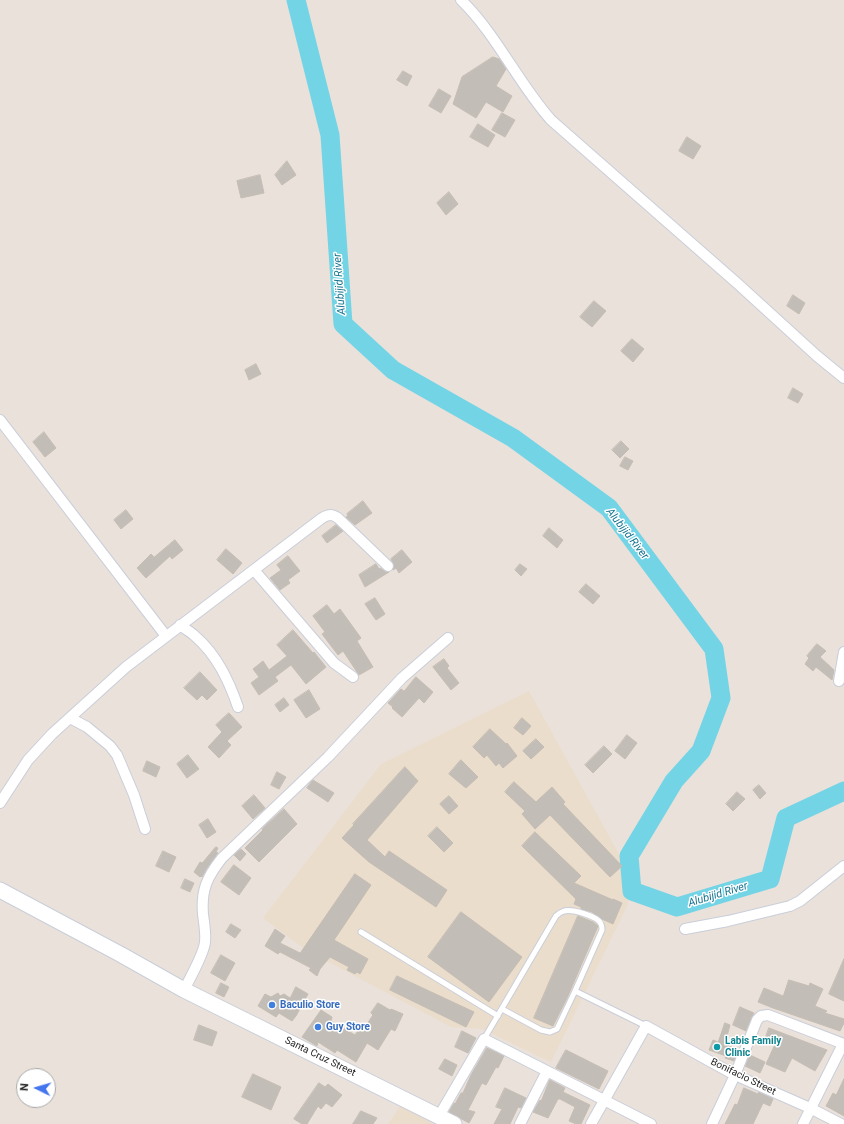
<!DOCTYPE html>
<style>
body{margin:0}
#map{position:relative;width:844px;height:1124px;overflow:hidden;background:#eae1da;font-family:Roboto,sans-serif}
canvas{display:block}
.north{position:absolute;left:16px;top:1068px;width:40px;height:40px;box-sizing:border-box;background:#fff;border:1px solid #a9a9a9;border-radius:50%;rotate:275deg;font-size:11px;font-weight:700;line-height:16px;text-align:center;color:#282828}
.north::after{content:'';display:block;margin:auto;width:14px;height:18px;background:#4376ee;clip-path:polygon(50% 0,100% 100%,50% 72%,0 100%)}
</style>
<div id="map">
<canvas width="844" height="1124"></canvas>
<div class="north">N</div>
</div>
<script>
const ctx = document.querySelector('canvas').getContext('2d');
ctx.lineJoin = 'round';
function fillPath(path, color) {
  ctx.fillStyle = color;
  ctx.fill(path, 'evenodd');
}
function strokePath(path, color, width, dash) {
  ctx.strokeStyle = color;
  ctx.lineWidth = width;
  ctx.lineCap = dash ? 'butt' : 'round';
  ctx.setLineDash(dash || []);
  ctx.stroke(path);
}
function label(font, color, halo, rows, align = 'center') {
  ctx.font = font + ' Roboto,sans-serif';
  ctx.lineWidth = 3;
  ctx.setLineDash([]);
  ctx.textBaseline = 'middle';
  ctx.strokeStyle = halo;
  ctx.fillStyle = color;
  for (const [text, x, y, turn = 0] of rows) {
    ctx.save();
    ctx.translate(x, y);
    ctx.rotate((+turn || 0) * Math.PI / 180);
    ctx.textAlign = isNaN(turn) ? turn : align;
    if (halo) ctx.strokeText(text, 0, 0);
    ctx.fillText(text, 0, 0);
    ctx.restore();
  }
}
fillPath(new Path2D(`
 M529,691l96,174 3,39 -77,158 -69,-33 -31,-2 -145,-77 -43,-32 118,-154z
 M401,1105l31,18v1h-44z`), '#ebddcb');
strokePath(new Path2D(`
 M296,0l34,135 13,189 50,46 120,68 96,70 105,141 7,49 -20,53 -27,30 -45,75 3,35 45,16 93,-28 16,-61 58,-27`), '#73d4e6', 19);
const building = new Path2D(`
 M493,57l6,2 7,10 -10,17 16,10 -9,16 -17,-10 -10,16 -23,-14 9,-27z
 M403,71l9,5 -5,10 -10,-6z
 M439,89l12,7 -10,17 -12,-7z
 M502,113l13,7 -10,17 -13,-7z
 M478,124l17,11 -7,12 -18,-10z
 M687,137l14,9 -8,13 -14,-8z
 M287,161l9,14 -14,10 -7,-10z
 M260,175l4,18 -23,5 -4,-17z
 M449,192l9,12 -12,11 -9,-12z
 M793,295l12,8 -6,11 -12,-8z
 M594,301l12,10 -14,16 -12,-10z
 M632,339l12,10 -11,13 -12,-11z
 M256,364l5,10 -12,6 -4,-10z
 M793,388l10,6 -5,9 -10,-5z
 M44,432l12,16 -11,9 -12,-15z
 M621,441l8,8 -9,9 -8,-8z
 M625,457l8,4 -5,9 -8,-4z
 M363,501l9,12 -17,12 -9,-8 2,-1 -1,-2z
 M126,510l7,9 -12,10 -7,-9z
 M336,525l7,6 -16,12 -5,-7z
 M549,528l14,12 -6,8 -14,-12z
 M175,540l8,10 -11,9 -2,-3 -24,22 -9,-10 14,-14 3,3z
 M226,549l16,14 -9,11 -16,-14z
 M402,550l10,12 -13,11 -3,-5 -3,2 1,-5 -3,-6z
 M288,556l12,15 -12,9 2,3 -10,7 -10,-12 11,-8 -4,-5z
 M376,564l3,5 1,-1 6,4h3l-24,15 -6,-12z
 M520,564l7,5 -6,7 -6,-6z
 M586,584l14,12 -7,8 -14,-12z
 M375,598l10,16 -9,6 -11,-16z
 M327,605l7,9 6,-5 21,29 -4,3 16,26 -14,8 -16,-24 -5,4 -16,-21 3,-2 -12,-16z
 M293,630l20,23 1,-1 12,15 -20,17 -15,-19 -16,12 3,4 -19,14 -8,-12 8,-6 -6,-8 10,-8 6,9 18,-14 -10,-11z
 M817,644l9,7 -6,6 14,13 -2,10 -16,-13 -3,4 -8,-7 4,-6 -2,-2z
 M444,659l5,7 -2,2 12,15 -8,7 -18,-23z
 M200,672l17,18 -10,10 -5,-5 -5,5 -13,-12z
 M416,677l17,15 -9,11 -5,-5 -17,19 -10,-9 1,-1 -5,-4 13,-14 3,2z
 M309,690l11,19 -14,9 -12,-18z
 M284,698l5,7 -9,7 -5,-7z
 M229,713l13,14 -15,14 4,4 -12,13 -11,-11 14,-15 -6,-7z
 M522,718l9,8 -8,9 -9,-7z
 M490,729l16,15 1,-1 10,13 -14,12 -4,-5 -3,3 -9,-11 -3,3 -11,-11z
 M627,735l10,8 -12,16 -10,-8z
 M536,739l8,8 -13,12 -8,-8z
 M604,746l8,8 -19,19 -8,-8z
 M188,755l11,14 -12,9 -10,-14z
 M461,760l17,17 -12,11 -17,-14z
 M147,761l13,6 -4,10 -13,-6z
 M405,767l13,14 -51,59 18,17 4,-6 58,39 -11,17 -67,-45 -27,-24 12,-13 -1,-1z
 M277,772l9,5 -7,12 -8,-4z
 M313,780l21,13 -6,9 -21,-14z
 M514,782l22,20 16,-15 13,15 -2,2 59,62 -12,11 -60,-62 -15,14 -13,-15 3,-3 -20,-19z
 M759,785l7,8 -6,6 -7,-9z
 M737,792l8,7 -12,12 -7,-7z
 M254,795l11,13 -12,11 -11,-13z
 M449,796l9,10 -9,8 -9,-10z
 M284,809l13,15 -38,38 -14,-14 18,-18 -1,-1z
 M208,819l8,13 -9,6 -8,-13z
 M437,827l16,16 -9,9 -16,-16z
 M535,832l46,44 -7,7 39,17v-1l9,4 -9,21 -11,-5 -10,-7 -11,-3v-2l-7,-3 2,-5 -54,-53z
 M216,847l2,1 -2,4 2,1 -11,15 -5,9 -1,-1 -1,1 -6,-5 6,-10 2,1z
 M241,849l5,5 -6,7 -6,-6z
 M163,851l13,6 -7,15 -13,-6z
 M234,865l17,13 -12,17 -18,-13z
 M355,874l16,11 -37,55 34,19 -8,15 -3,-2 -2,2 -8,-4 2,-3 -19,-10 -10,12 -3,7 -8,-6 2,-2 -31,-16 -2,2 -13,-8 10,-17 10,7 -5,7 20,10z
 M185,879l9,4 -4,9 -9,-4z
 M461,912l61,45 -33,45 -61,-45z
 M578,916l15,6 5,4 -31,72 -14,28 -19,-8z
 M231,924l10,6 -6,8 -9,-6z
 M221,955l14,8 -10,18 -14,-8z
 M844,959v42l-15,-7z
 M397,976l77,36 -8,15 -76,-37z
 M789,980l20,6 1,-3 13,6 -8,17 12,5 -2,2 19,6v4l-4,8 -67,-23 -15,-6 6,-14 19,8z
 M221,983l8,4 -5,10 -8,-4z
 M296,987l12,7 -12,22 -4,5 -13,-8 -3,4 -18,-11 7,-12 6,3 7,-4 2,3 4,-2 6,4z
 M378,1003l12,7 1,-1 12,5 -8,17 -4,-2 -13,21 -11,-7 -11,19 -19,-12 -2,3 -17,-11 -1,4 -15,-9 19,-27 11,7 -1,4 24,14 5,-7 3,2 10,-15 -2,-2z
 M740,1007l14,6 -3,5 -5,13 -13,-6z
 M725,1023l5,2 -5,19 13,6 -4,11 -9,-3 1,-2 -17,-6 4,-10 5,2z
 M199,1025l18,7 -5,14 -18,-6z
 M769,1028l58,22 -12,21 -23,-13 -7,14 -19,-8 11,-24 -11,-3z
 M462,1031l14,7 -8,15 -13,-6z
 M487,1048l17,8 -6,12 -2,-1 -10,18 -4,-2 -14,27 7,2 -6,11 -20,-11 5,-9 1,1 6,-11h2l8,-18z
 M566,1050l42,21 -9,18 -43,-21z
 M750,1055l15,7 -5,11 -15,-7z
 M445,1059l12,6 -5,11 -13,-7z
 M253,1074l28,13 -10,23 -29,-13z
 M844,1079v37l-18,-10 7,-13 3,2z
 M550,1080l15,8 -2,4 27,13 -9,19h-5l-7,-3 6,-14 -15,-8h-2l-10,19 -15,-6 7,-12 1,1z
 M319,1083l6,4 3,-3 14,11 -10,12 -6,-4 -5,6 -3,-3 -11,18h-5l-8,-5z
 M505,1088l21,10 -5,10 -3,-1 -8,17h-16l8,-15 -6,-2z
 M744,1088l14,6 1,-2 14,7 -3,7 -7,-3 -10,21h-28l10,-20 2,1z
 M361,1111l16,7 -4,6h-20z`);
fillPath(building, '#c2bdb6');
strokePath(building, '#c5bdb4', 1);
const lane = new Path2D(`
 M361,932l137,84
 M502,1009l39,21 9,2 7,-3 18,-38 71,35
 M484,1039l72,-123c2,-2 5,-4 8,-5 8,-2 34,5 37,13 1,2 1,4 1,6l-27,61`);
const street = new Path2D(`
 M461,0c36,35 57,83 90,120l187,164 79,72 27,22
 M0,420l166,216
 M254,570l80,93 19,14
 M180,625c5,4 11,7 15,11 22,19 34,45 43,71
 M839,681l5,-29
 M70,718l17,9 23,19 7,9 17,40 11,34
 M0,803l28,-43 24,-26 74,-67 196,-149c7,-4 10,-4 16,0l50,48
 M685,929l43,-8 62,-15 10,-5 44,-35
 M184,990c6,-12 20,-36 21,-48 1,-9 -1,-19 -2,-28 -2,-24 4,-37 19,-56l106,-101 74,-79 46,-40
 M439,1116l45,-77 167,85
 M520,1124l27,-53
 M591,1124l55,-98 89,49 75,33 31,16
 M712,1124l23,-49 22,-55 4,-4 7,-1 76,29
 M803,1124l40,-80`);
const secondary = new Path2D(`
 M0,890l120,64 64,36 270,134`);
strokePath(lane, '#c9ced9', 7);
strokePath(street, '#c9ced9', 12);
strokePath(secondary, '#c9ced9', 17);
strokePath(lane, '#fff', 5);
strokePath(street, '#fff', 10);
strokePath(secondary, '#fff', 15);
for (const [x, y, r, color] of [
 [272,1005,4,"#3f7fe0"],
 [318,1027,4,"#3f7fe0"],
 [717,1047,4,"#0f9aa8"]
]) {
  const dot = new Path2D();
  dot.arc(x, y, r, 0, 2 * Math.PI);
  ctx.fillStyle = color;
  ctx.fill(dot);
  strokePath(dot, '#fff', 1.5);
}
label('bold 10px', '#366cbe', '#fff', [
 ["Baculio Store",280,1005],
 ["Guy Store",326,1027]
], 'left');
label('bold 10px', '#0d838f', '#fff', [
 ["Labis Family",725,1041],
 ["Clinic",725,1053]
], 'left');
label('10px', '#282828', '#fff', [
 ["Santa Cruz Street",320,1057,26],
 ["Bonifacio Street",743,1077,26]
]);
label('italic 11px', '#15738f', '#fff', [
 ["Alubijid River",340,284,-94],
 ["Alubijid River",627,534,52],
 ["Alubijid River",718,895,-17]
]);
</script>
